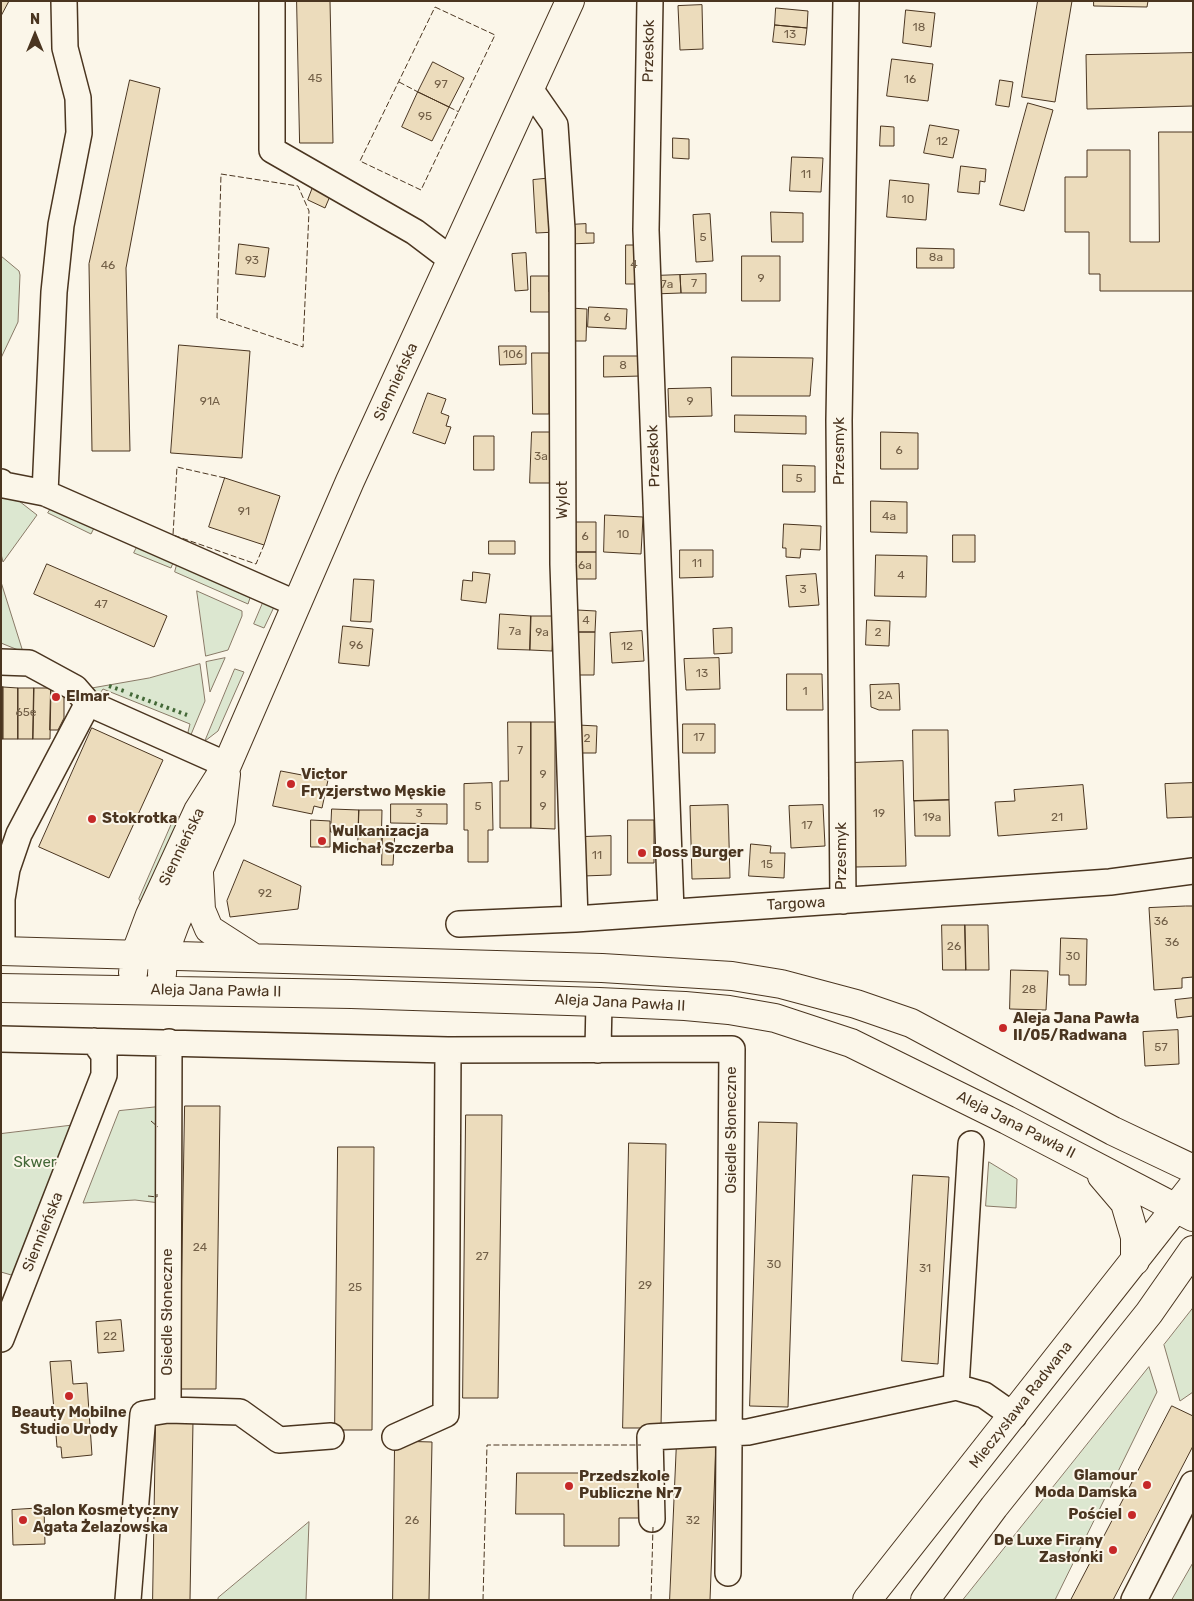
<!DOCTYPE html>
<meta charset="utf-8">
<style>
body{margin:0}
#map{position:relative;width:1194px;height:1601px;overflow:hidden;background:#fbf6e9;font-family:Rubik,sans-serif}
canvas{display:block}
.frame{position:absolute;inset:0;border:2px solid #4a3520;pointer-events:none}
.north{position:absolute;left:10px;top:10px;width:50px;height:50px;-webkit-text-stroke:4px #fbf6e9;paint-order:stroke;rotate:0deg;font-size:14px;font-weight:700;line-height:20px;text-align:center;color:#4a3520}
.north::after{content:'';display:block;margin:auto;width:18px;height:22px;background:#4a3520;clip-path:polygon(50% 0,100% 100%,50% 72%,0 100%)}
</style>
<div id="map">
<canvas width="1194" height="1601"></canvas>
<div class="frame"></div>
<div class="north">N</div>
</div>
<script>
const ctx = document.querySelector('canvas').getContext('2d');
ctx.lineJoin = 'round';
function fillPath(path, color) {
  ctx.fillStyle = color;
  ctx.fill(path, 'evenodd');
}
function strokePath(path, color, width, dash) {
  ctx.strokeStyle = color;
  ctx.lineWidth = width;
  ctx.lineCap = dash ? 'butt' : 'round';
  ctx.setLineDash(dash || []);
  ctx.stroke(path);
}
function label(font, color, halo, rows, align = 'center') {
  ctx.font = font + ' Rubik,sans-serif';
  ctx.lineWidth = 4;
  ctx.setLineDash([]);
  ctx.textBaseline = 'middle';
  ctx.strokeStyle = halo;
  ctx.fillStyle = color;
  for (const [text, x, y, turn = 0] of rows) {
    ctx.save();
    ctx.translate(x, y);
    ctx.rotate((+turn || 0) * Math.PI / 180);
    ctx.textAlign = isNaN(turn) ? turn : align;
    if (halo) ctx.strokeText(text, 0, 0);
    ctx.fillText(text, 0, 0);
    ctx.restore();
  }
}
const green = new Path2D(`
 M1,256l18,15 1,4 -2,47 -17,36z
 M1,487l36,28 -34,47 -2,-8z
 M52,507l43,19 -4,8 -43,-21z
 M138,545l36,15 -3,8 -37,-15z
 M178,561l74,31 -4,12 -73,-32z
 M1,582l22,70 -22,-9z
 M197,591l45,20v5l-14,34 -22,6z
 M265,598l9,9 -10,21 -10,-4z
 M225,658l-15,34 -4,-30z
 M200,664l5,37 -15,36 -2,-5 2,-8 -87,-35 -5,7 -12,-7 63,-11z
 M235,669l9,3 -26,59 -13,10z
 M176,814l6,7 -40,84 -3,-6z
 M168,1106v98l-33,-4 -52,3 36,-92z
 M84,1124l-59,155 -24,-7v-138z
 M989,1162l28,17 -1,29 -30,-2z
 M1193,1308v84l-13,9 -16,-56z
 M1149,1367l8,25 -102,208h-92z
 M309,1522l-3,78h-88v-2z
 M1193,1563v37h-21z`);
fillPath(green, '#dce7d0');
strokePath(green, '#887966', 1);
const building = new Path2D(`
 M1,1h8l-8,15z
 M297,1h33l3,142h-33z
 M1038,1h34l-17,101 -33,-5z
 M1094,1h54l-1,6 -53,-1z
 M702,5l1,44 -23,1 -2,-44z
 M776,8l32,3 -1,17 -32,-3z
 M906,10l29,3 -4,34 -28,-4z
 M775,25l32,3 -2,17 -32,-3z
 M1193,53v53l-106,3 -1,-54z
 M892,59l41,5 -5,37 -41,-5z
 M433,62l31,16 -15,29 -31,-15z
 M130,80l30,8 -34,180 4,183h-38l-3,-187z
 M1000,80l13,2 -4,25 -13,-2z
 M418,92l31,15 -17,34 -30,-14z
 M1028,103l25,7 -29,101 -24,-6z
 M930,125l29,5 -6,28 -29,-5z
 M881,126l13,1v19h-14z
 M1159,132h34v159h-93v-17h-11v-42h-24v-55h22v-27h43v92h29z
 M673,138l16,1v20l-16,-1z
 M792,157l31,1 -2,34 -31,-1z
 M961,166l25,3 -1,13 -5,-1 -1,13 -21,-2z
 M553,178l3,54 -20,1 -3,-53z
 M890,180l39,4 -3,36 -39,-3z
 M315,182l18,7 -8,19 -17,-8z
 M771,212l32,1v29h-31z
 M710,214l3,47 -17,1 -3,-47z
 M586,224v9h8v10l-25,1 -1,-19z
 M239,244l30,4 -4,29 -29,-3z
 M626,245h16v39h-16z
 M917,248l37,1v19h-37z
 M526,253l2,37 -13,1 -3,-37z
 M742,256h38v45h-38z
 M706,274v19h-25l-1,-18z
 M680,275l1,18 -28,1 -1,-18z
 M531,276h18v16h9v20h-27z
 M589,307l38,2 -1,20 -38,-2z
 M570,308l17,1 -1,32h-17z
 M179,345l71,6 -8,107 -71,-5z
 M499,346h27v18l-26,1z
 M532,353h17v61h-16z
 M604,356h37v20l-37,1z
 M732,357l81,1 -3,38h-78z
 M711,388l1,28 -43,1 -1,-28z
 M428,393l18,6 -5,14 8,3 -3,10 5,1 -6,17 -32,-11z
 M735,415l71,1v18l-71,-2z
 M532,432h19l-1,51h-20z
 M881,432l37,1v36h-37z
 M474,436h20v34h-20z
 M783,465l32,1v26h-32z
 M225,478l55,18 -16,49 -55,-18z
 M871,501l36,1v31l-36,-1z
 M605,515l38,2 -2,37 -37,-2z
 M573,522h23v30h-23z
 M784,524l37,2 -1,24 -19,-1 -1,9 -14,-1v-9h-3z
 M953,535h22v27h-22z
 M489,541h26v13h-26z
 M680,550h33v27l-33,1z
 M573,552h23v27h-23z
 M876,555l51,1 -1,41 -51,-1z
 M47,564l120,52 -13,31 -120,-53z
 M473,572l17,2 -4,29 -25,-3 2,-20 9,1z
 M816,574l3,31 -30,2 -3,-31z
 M354,579l20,1 -3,42 -20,-1z
 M577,610l19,1 -1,21h-18z
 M500,614l31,2 -1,34 -32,-1z
 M531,616h23l-2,35 -22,-1z
 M867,620l23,1 -1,25 -23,-1z
 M343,626l30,3 -4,37 -30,-3z
 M732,628v25l-18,1 -1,-25z
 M642,631l2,30 -32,2 -2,-30z
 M577,632h18l-1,43h-19z
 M719,658l1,31 -34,1 -2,-31z
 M787,674h35l1,36h-36z
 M899,684l1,26h-21l-8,-3 -1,-22z
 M3,687v52h-2v-51z
 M3,687l15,1v51h-15z
 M18,688h16l-1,51h-15z
 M34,688h17l-1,51h-17z
 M51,688h13v30l-6,12h-8z
 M508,722h23v106h-31v-47h8z
 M531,722h24v107l-24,-1z
 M683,724h32v29h-32z
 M578,725l19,1 -1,27h-19z
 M92,728l71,32 -54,118 -70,-31z
 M913,730h35l1,70 -35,1z
 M903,761l3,105 -51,1 -4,-104z
 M281,771l47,9 -6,28 -8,-2 -2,8 -39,-8z
 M492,783l1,47h-5v32h-20v-32h-4v-46z
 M1193,783v34l-26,1 -2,-34z
 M1083,785l4,44 -89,7 -3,-34 20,-1 -1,-11z
 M949,800l1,36h-35l-1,-35z
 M391,804h56v20l-56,-1z
 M728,805l2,73 -38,1 -2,-73z
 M823,805l2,41 -34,2 -2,-42z
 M332,809l27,1 -1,22h-27z
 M359,810h23l-1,42h-23z
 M311,820l19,1v26h-19z
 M628,820h26v43h-26z
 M383,830h12l-2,35h-11z
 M611,836v39l-28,1 -1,-39z
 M751,844l20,2 -1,7h15l-1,25 -35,-2z
 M244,860l57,26 -3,23 -68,8 -3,-16z
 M1186,906h7v71l-11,1v10l-28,2 -5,-82z
 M942,925h23l1,45h-23z
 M965,925h23l1,45h-23z
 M1061,938l26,1 -1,46h-17v-10h-9z
 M1011,970l37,1 -2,39 -36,-1z
 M1193,998v18l-16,2 -2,-18z
 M1178,1030l1,34 -34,2 -2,-34z
 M185,1106h35l-4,283h-36z
 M466,1115h36l-4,283h-35z
 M759,1122l38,1 -9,284 -38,-1z
 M629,1143l37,1 -5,284h-38z
 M338,1147h36l-2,283h-37z
 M913,1175l36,2 -11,187 -36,-3z
 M121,1320l3,31 -26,2 -2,-31z
 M71,1361l2,23 14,-1 5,72 -30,3 -1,-11h-4l-7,-85z
 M1172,1406l21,10v30l-80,154h-42z
 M156,1420l37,1 -3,179h-37z
 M677,1440l39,2 -6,158h-40z
 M395,1441l37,1 -3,158h-36z
 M517,1473h123v45h-21v28h-55v-32h-48z
 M44,1508l1,36 -32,1 -1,-35z`);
fillPath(building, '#ecdcbc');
strokePath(building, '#4a3520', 1);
const minor = new Path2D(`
 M272,1v149l143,82 37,28
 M650,1l-4,229 25,681
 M530,89l25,36 7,104 1,335 12,355
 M1,482l3,3 41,8 252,111
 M45,493l9,-201 7,-67 18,-92 -1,-35 -13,-50 -1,-47
 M1,662l28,1 46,25 13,15 139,62
 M843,901l-4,-481 7,-419
 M459,924l116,-5 535,-37 83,-11
 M2,951v-52l5,-30 12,-35 69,-131
 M1,1039l447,11 284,-1 -4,524
 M169,1042l-1,368 72,2 39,28 52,-4
 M598,1050l1,-48
 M1,1339l103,-264v-20l-10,-14
 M956,1387l28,8 30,21
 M395,1437l51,-23 2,-364
 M652,1519l-2,-82 98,-5 208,-45 15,-243
 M128,1600l15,-186 25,-4
 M1134,1600l59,-116`);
const major = new Path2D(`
 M199,873l2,37 8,19 45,29
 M1,951l601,17 130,8 49,8 75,20 55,19 202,108 80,38
 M133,973l2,-18 15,-40 48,-104 29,-46 123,-284 220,-480
 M162,974l1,-18 12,-32 46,-105 5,-45
 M1,988l350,6 248,8 86,4 44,4 46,8 76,25 156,77 186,97
 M1102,1176l23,27 10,34v24
 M867,1600l326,-414
 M925,1600l69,-93 155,-194 44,-63`);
strokePath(minor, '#4a3520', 28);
strokePath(major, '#4a3520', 30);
strokePath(minor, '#fbf6e9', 25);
strokePath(major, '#fbf6e9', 28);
strokePath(new Path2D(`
 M109,686l15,5
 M130,694l57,21`), '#436837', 4, [2.5, 4]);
strokePath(new Path2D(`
 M435,7l60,28 -74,155 -61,-29z
 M399,82l19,10
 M449,107l10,5
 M221,174l77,12 11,25 -6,136 -86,-29z
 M225,478l-48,-11 -4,68 83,29 8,-19
 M151,1121l7,6
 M148,1196l9,1v-3
 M483,1600l4,-155h154
 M651,1600l2,-73`), '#4a3520', 1, [6, 2.5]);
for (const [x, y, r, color] of [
 [56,697,5,"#c62828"],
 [291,784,5,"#c62828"],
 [92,819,5,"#c62828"],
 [322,841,5,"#c62828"],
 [642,853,5,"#c62828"],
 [1003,1028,5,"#c62828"],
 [69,1396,5,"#c62828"],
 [1147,1485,5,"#c62828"],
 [569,1486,5,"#c62828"],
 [1132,1515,5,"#c62828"],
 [23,1520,5,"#c62828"],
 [1113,1550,5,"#c62828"]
]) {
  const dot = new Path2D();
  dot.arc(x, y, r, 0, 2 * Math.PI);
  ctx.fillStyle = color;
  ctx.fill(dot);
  strokePath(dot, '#fbf6e9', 2);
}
label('12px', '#725f47', null, [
 ["18",919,28],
 ["13",790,35],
 ["45",315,79],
 ["16",910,80],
 ["97",441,85],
 ["95",425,117],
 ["12",942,142],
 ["11",806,175],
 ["10",908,200],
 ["5",703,238],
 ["8a",936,258],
 ["93",252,261],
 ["4",634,265],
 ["46",108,266],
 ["9",761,279],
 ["7",694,284],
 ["7a",667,285],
 ["6",607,318],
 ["106",513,355],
 ["8",623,366],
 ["91A",210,402],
 ["9",690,402],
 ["6",899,451],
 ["3a",541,457],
 ["5",799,479],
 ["91",244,512],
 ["4a",889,517],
 ["10",623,535],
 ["6",585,537],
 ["11",697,564],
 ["6a",585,566],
 ["4",901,576],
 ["3",803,590],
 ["47",101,605],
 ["4",586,621],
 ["7a",515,632],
 ["9a",542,633],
 ["2",878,633],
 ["96",356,646],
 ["12",627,647],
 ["13",702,674],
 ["1",805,692],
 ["2A",885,696],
 ["65e",26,713],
 ["17",699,738],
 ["2",587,739],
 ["7",520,751],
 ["9",543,775],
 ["5",478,807],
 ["9",543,807],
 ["3",419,814],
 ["19",879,814],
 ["19a",932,818],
 ["21",1057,818],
 ["17",807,826],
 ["11",597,856],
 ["15",767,865],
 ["92",265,894],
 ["36",1161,922],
 ["36",1172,943],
 ["26",954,947],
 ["30",1073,957],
 ["28",1029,990],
 ["57",1161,1048],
 ["24",200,1248],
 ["27",482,1257],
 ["30",774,1265],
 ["31",925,1269],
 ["29",645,1286],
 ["25",355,1288],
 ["22",110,1337],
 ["26",412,1521],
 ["32",693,1521]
]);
label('15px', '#4a3520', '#fbf6e9', [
 ["Przeskok",649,51,-89],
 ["Siennieńska",396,382,-65],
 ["Przesmyk",840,451,-90],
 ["Przeskok",654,456,-92],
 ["Wylot",563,500,-90],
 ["Siennieńska",182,847,-64],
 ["Przesmyk",842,856,-90],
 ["Targowa",796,904,-3],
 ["Aleja Jana Pawła II",216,991,1],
 ["Aleja Jana Pawła II",620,1003,3],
 ["Aleja Jana Pawła II",1016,1125,27],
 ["Osiedle Słoneczne",732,1130,-90],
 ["Siennieńska",43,1232,-68],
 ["Osiedle Słoneczne",168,1312,-90],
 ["Mieczysława Radwana",1021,1405,-52]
]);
label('bold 15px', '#4a3520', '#fbf6e9', [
 ["Elmar",66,697],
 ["Victor",301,775],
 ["Fryzjerstwo Męskie",301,792],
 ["Stokrotka",102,819],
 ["Wulkanizacja",332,832],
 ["Michał Szczerba",332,849],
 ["Boss Burger",652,853],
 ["Aleja Jana Pawła",1013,1019],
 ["II/05/Radwana",1013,1036],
 ["Beauty Mobilne",69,1413,"center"],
 ["Studio Urody",69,1430,"center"],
 ["Glamour",1137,1476,"right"],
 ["Moda Damska",1137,1493,"right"],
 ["Przedszkole",579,1477],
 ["Publiczne Nr7",579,1494],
 ["Salon Kosmetyczny",33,1511],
 ["Agata Żelazowska",33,1528],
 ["Pościel",1122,1515,"right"],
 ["De Luxe Firany",1103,1541,"right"],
 ["Zasłonki",1103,1558,"right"]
], 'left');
label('15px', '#436837', '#fbf6e9', [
 ["Skwer",35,1163]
]);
</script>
